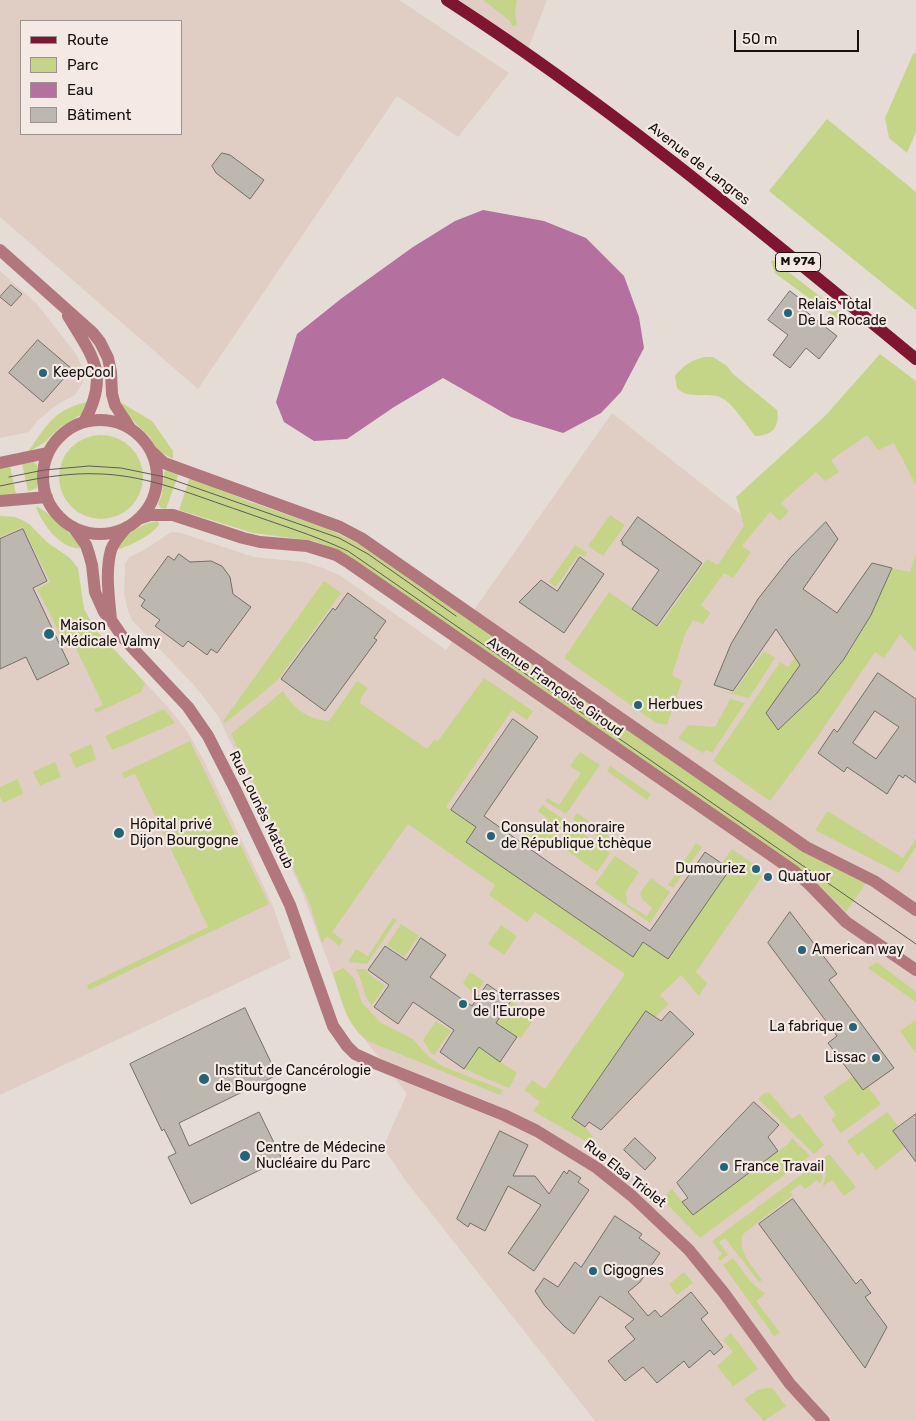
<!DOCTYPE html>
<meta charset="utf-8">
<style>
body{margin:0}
#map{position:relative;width:916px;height:1421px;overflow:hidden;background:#e6dcd6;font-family:Rubik,sans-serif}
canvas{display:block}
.legend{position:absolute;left:20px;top:20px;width:162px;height:115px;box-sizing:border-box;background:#f4e9e3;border:1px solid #9a938e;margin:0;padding:6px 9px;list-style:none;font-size:15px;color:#14110f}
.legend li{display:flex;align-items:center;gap:10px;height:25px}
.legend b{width:25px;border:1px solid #9a938e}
.scale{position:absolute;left:734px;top:30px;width:125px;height:22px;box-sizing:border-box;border:2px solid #14110f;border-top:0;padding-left:6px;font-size:15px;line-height:18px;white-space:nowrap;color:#14110f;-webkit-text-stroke:4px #f4e9e3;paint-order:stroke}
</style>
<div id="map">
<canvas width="916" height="1421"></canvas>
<ul class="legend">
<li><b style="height:6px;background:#7f152e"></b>Route</li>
<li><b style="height:14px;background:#c4d587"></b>Parc</li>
<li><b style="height:14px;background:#b4709e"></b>Eau</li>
<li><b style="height:14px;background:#bdb8af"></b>Bâtiment</li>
</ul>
<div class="scale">50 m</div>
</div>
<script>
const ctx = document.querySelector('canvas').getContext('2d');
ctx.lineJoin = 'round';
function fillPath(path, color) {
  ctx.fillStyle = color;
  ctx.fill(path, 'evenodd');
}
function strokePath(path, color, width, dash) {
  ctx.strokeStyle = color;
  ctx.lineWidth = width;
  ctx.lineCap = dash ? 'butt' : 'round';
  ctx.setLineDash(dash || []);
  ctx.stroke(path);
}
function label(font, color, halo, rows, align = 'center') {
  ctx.font = font + ' Rubik,sans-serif';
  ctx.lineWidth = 4.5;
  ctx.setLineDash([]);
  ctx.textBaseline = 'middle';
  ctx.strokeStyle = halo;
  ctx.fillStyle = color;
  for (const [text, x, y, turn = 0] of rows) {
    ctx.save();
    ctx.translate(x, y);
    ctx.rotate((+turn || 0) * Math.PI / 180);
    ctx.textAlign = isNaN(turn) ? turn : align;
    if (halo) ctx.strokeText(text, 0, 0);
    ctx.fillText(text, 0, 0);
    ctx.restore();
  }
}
fillPath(new Path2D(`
 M0,0h399l110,73 -51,64 -61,-41 -199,293 -198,-172zM21,21h160v113h-160z
 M459,0h88l-20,52z
 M0,271l37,33 39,50 5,10 3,10 -1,8 -8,13 -17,9 -10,8 -11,9 -8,11 -29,6z
 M855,386l61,50v985h-321l-190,-241 -22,-33 24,-53 -58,-75 -48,-130 -84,-175 -24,-30 -61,-64 -4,-9 -4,-17 1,-30 4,-7 15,-7 27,-18 10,1 73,24 51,5 18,6 18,8 105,74 166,-237 141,111zM639,1238l21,15 -14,21 -19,-13 5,28 -19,16 -13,-9 -25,36h-2l-9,-54 11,-15 8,5v-4l13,-19z
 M0,516l15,1 7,3 7,4 19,19 22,15 8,10 6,41 11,20 73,78 19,24 17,30 69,145 18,52 -291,137z`), '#e0cec5');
fillPath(new Path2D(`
 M483,0h34l-2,11 2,14 -5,1 -3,-6z
 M916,53v79l-9,21 -18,-15 -4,-20 28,-64z
 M827,119l89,73v118l-147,-119z
 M773,260l80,62v2l-1,1 -11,-3 -66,-49 -4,-11z
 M880,354l36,27v104l-22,-42 -16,7 -11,-15 -36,25 8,12 -14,9 -9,-9 -35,31 8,8 -9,10 -10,-9 -28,34 9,6 -18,26 -9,-5 -23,32 9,8 -7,11 -10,-4 -8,14 -13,41 10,6 -15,44 -11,-2 -92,-65 45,-66 50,35 48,-68 11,6 26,-39 -8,-29 89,-81z
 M704,357h9l14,9 6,8 44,36c3,17 -5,26 -22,26 -9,-11 -20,-29 -30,-36 -15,-11 -35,2 -48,-12l-2,-12c8,-11 16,-15 29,-19z
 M87,402l-5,12 -22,13 -15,15 -18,11c19,-26 25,-43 60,-51z
 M120,402l32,19 21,30v8l-16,-9 -7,-13 -23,-22z
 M59 477a42 42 0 1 1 84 0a42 42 0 1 1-84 0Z
 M34,462l3,3v23l-9,3 -6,-27z
 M10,466l6,28 -16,3v-29z
 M166,470l13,3 -13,36 -5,-1 -3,-4 4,-10 2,-21z
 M190,477l55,23 83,29 35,17 448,310 55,27 -20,29 -28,-28 -21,-17 -470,-321 -13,-5 -61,-8 -74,-23z
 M36,506c14,7 37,29 46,42 -20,3 -41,-24 -46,-42z
 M610,515l15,10 -22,31 -15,-10z
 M0,516l15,1 7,3 7,4 19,19 22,15 8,10 6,41 11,20 50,54 -4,9 -45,21 -2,-4 9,-4 -28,-59 -7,3 -31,-60 13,-7 -27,-55 -23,10z
 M158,521l1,4c-10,12 -25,18 -39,24l-3,-1c7,-14 26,-25 41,-27z
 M575,545l12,8 -2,4 -6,-3 -23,33 -7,-5z
 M916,552v100l-16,-18 -16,24 -9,-6 -59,87 -46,62 -57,-40 67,-99 8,5 15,-20 6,5 -43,61 12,17c27,-24 54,-51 74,-82 16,-25 28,-52 40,-80l18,4z
 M324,581l17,12 -64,88 -52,42 -2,-2z
 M764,651l11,7 -26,40 -29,-7 13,2z
 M484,678l49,33 -6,9 -15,-10 -66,97 30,20 157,130 10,-15 25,17 62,-90 -8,-6 10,-14 22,15 -3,4 11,8 -66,96 11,11 -8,13 -18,-21 -21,20 9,9 -14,13 -9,-6 -74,107 13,9 8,10 -6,5 -54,-31 7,-9 -15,-12 7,-10 13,9 80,-115 -90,-62 -8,10 -38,-27 6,-10 -87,-61 -76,108 11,8 -4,6 -12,-10 -5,7 -13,-41 -78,-168 52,-43c11,18 24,28 46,30l28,-40 11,7 -6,8 -2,7 67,46 7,-9 4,1z
 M730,699l15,4 -33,50 -6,-3 -3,3 -25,-15 11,-13 26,2z
 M164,709l11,14 -63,27 -7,-14z
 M190,741l79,163 -180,86 -2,-5 121,-58 -73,-153 -11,4 -2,-5z
 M91,744l5,15 -20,9 -7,-14z
 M580,752l20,13 -34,49 -21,-13 2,-3 12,7 22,-32 -11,-7z
 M55,762l6,15 -21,9 -7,-14z
 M610,766l41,28 -4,6 -40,-29z
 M18,779l5,15 -20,9 -3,-6v-10z
 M542,805l24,16 -20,30 -24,-16 5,-7 11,7 10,-16 -10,-8z
 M827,812h2l74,46 13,-19v8l-17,26 -84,-43z
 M577,813l41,29 -4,6 -41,-29z
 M571,825l39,28 -13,19 -39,-28z
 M696,843l6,4 -29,41 -5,-3z
 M615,856l24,16 -13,19 1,13 20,12 5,-8 -10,-9 -2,-6 11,-15 19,14 -20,31 -55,-39z
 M393,918l4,2 -30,44 -19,-2 8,-13 12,7z
 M401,924l18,12 -15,21 -17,-12z
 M501,925l16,11 -13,19 -16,-11z
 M877,962l39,30v10l-48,-34z
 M343,968l11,10 8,25 19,20 32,16 15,17 14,10 61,24 -3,5 -132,-54c-22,-15 -27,-43 -35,-68z
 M355,969h11l3,5 16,12 -13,19c-10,-9 -8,-25 -17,-36z
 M470,972l14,9 -10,16 -4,-7 -7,-7z
 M511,1001l24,16 -14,21 -4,-1 -21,-14z
 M916,1020v34l-16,-23z
 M436,1021l15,10 -17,24 -3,-2 -8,-13z
 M479,1047l38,26 -8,15 -45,-19z
 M853,1076l10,14 5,-3 13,17 -40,29 -10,-13 5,-5 -13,-18z
 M769,1092l22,27 9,-5 24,31 -10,9 -56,-55 5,-5z
 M887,1112l12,15 -6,4 12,16 -29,23 -14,-18 -4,4 -11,-15z
 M792,1138l18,18 -110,82 -38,-39 10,-10 21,26 96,-72z
 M829,1154l27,33 -12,9 -12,-16 -9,6 3,-11 -6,-15z
 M817,1163l6,15 -3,6 -3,-4 -12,9 -5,-5 -10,8 3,3 -50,39c-6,18 9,31 19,46l-3,2 -34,-44 -6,4 9,13 -8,6 -2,-3 4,-4 -10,-13z
 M733,1258l18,24 14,12 -9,7 24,32 -6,3 -51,-71z
 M684,1272l9,11 -16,12 -8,-11z
 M731,1333l27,36 -25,17 -16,-20 16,-14 -10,-12z
 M766,1388h6l14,18 -22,15 -20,-22 14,-9z`), '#c4d587');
fillPath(new Path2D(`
 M483,210l61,11 42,17 38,38 15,41 5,31 -23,44 -20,21 -38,20 -52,-16 -68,-39 -49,29 -47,32 -33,2 -30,-19 -8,-20 21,-68 45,-36 71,-51 42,-26z`), '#b4709e');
const building = new Path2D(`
 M222,153l8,2 34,25 -14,19 -34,-26 -4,-7z
 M11,285l11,9 -11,12 -11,-9z
 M790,291l18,14 -4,5 33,26 -18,23 -13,-11 -16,20 -17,-13 15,-20 -20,-15z
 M38,340l34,29 -29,33 -34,-29z
 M638,517l64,46 -45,63 -25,-17 27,-39 -37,-26 1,-2 -2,-1z
 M826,522l12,17 -35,50 34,24 35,-50 20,5 -21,47 -27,44 -27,34 -39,37 -12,-17 34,-48 -24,-36 -43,62 -19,-6 17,-41 27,-45 32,-41z
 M23,529l24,52 -14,7 36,76 -32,16 -11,-23 -26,12v-130z
 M179,554l11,8 21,-1 11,5 8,11 3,17 18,13 -34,46 -6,-4 -4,6 -19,-14 -5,6 -28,-21 5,-6 -19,-14 4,-6 -6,-4 29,-40 6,4z
 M580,557l24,17 -40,59 -45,-31 22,-22 16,11z
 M348,593l38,28 -12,17 3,2 -52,71 -44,-32 52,-71 2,2z
 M878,673l38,26v84l-11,-8 -2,3 -4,-3 -12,19 -40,-27 -3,5 -26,-19 16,-24 3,3zM875,711l24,16 -23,32 -23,-16z
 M513,719l25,18 -54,79 63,45 103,70 55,-79 25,17 -62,90 -25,-17 -10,15 -167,-115 10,-15 -25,-17z
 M790,912l47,62 -8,6 65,88 -31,22 -35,-47 9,-7 -69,-93z
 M421,938l25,17 -16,22 42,29 15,-22 24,17 -15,22 21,14 -17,25 -21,-15 -15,22 -24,-17 14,-22 -41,-28 -15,22 -24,-17 15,-22 -21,-15 17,-24 21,14z
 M245,1008l32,67 -98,48 10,23 70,-34 23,47 -91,45 -23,-47 8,-4 -12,-24 -2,2 -32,-67z
 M646,1011l15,10 9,-10 24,23 -93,96 -12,-8 -4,5 -13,-9z
 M754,1102l25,23 -11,12 10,14 -85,64 -11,-13 6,-4 -11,-15z
 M916,1114v48l-23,-31z
 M500,1131l28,14 -15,31h22l14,18 15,-23 3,3 2,-4 12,8 -3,4 11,8 -55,81 -26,-18 33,-48 -33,-19 -23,45 -15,-8 -2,4 -11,-8z
 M635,1138l21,20 -11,12 -21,-20z
 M793,1199l63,85 5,-5 10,14 -6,4 22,30 -22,41 -106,-144z
 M615,1216l27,18 -3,4 21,15 -20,29 -12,10 20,24 7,-6 6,7 30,-25 17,21 -7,6 22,28 -9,8 -4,-5 -21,18 -5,-7 -27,22 -14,-16 -18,14 -17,-20 27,-22 -10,-12 9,-8 -34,-23 -26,38 -9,-7 -20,-21 -10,-15 9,-13 14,9 17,-25 6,5z`);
fillPath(building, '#bdb8af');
strokePath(building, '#746f67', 1);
strokePath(new Path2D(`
 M0,250l93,83 7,9 8,16 3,14 1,22 3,11 15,23
 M68,316c25,41 42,59 16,106
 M43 477a57 57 0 1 1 114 0a57 57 0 1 1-114 0Z
 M151,451l13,12 176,64 21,11 445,309 68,34 42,29
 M0,463l47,-10
 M0,501l47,-4
 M138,519l12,-4h23l70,23 17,4 47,4 29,9 13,8 445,308 15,13 37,38 70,48
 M73,527l13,18 3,9 3,11 3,27 9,20 7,8 13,19 64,68 20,29 28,55 54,114 43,121 14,20 8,8 22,10 127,51 33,16 60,37 35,28 57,54 35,43 66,91 34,37
 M111,620c-2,-23 -6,-48 0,-70 3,-9 10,-16 16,-23`), '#b2777c', 12);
strokePath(new Path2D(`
 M447,0c166,107 317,234 469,359`), '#7f152e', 12);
strokePath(new Path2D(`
 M9,477l35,-7 45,-4 32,2 44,9 174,61 29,16 88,62
 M0,486c34,-7 67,-14 102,-12 48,2 94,22 139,37 36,13 73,24 107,40l568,393`), '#605a57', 1);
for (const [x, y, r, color] of [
 [788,313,5,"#246479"],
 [43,373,5,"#246479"],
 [49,634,6,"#246479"],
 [638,705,5,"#246479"],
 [119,833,6,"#246479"],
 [491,836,5,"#246479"],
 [756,869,5,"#246479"],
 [768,877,5,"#246479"],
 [802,950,5,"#246479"],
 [463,1004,5,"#246479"],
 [853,1027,5,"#246479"],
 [876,1058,5,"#246479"],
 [204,1079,6,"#246479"],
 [245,1156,6,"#246479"],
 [724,1167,5,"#246479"],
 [593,1271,5,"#246479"]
]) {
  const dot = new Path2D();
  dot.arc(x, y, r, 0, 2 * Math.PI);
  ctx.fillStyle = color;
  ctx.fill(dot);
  strokePath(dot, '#f4e9e3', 2);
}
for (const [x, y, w] of [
 [798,262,45]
]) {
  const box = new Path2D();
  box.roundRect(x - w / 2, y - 9.5, w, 19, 4);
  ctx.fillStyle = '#f4e9e3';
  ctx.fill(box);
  strokePath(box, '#14110f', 1);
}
label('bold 12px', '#14110f', null, [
 ["M 974",798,262]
]);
label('14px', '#14110f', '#f4e9e3', [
 ["Avenue de Langres",699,164,38],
 ["Avenue Françoise Giroud",555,687,35],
 ["Rue Lounès Matoub",261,810,64],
 ["Rue Elsa Triolet",625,1174,38]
]);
label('14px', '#14110f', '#f4e9e3', [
 ["Relais Total",798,305],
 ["De La Rocade",798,321],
 ["KeepCool",53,373],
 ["Maison",60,626],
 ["Médicale Valmy",60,642],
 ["Herbues",648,705],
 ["Hôpital privé",130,825],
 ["Dijon Bourgogne",130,841],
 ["Consulat honoraire",501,828],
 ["de République tchèque",501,844],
 ["Dumouriez",746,869,"right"],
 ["Quatuor",778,877],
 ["American way",812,950],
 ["Les terrasses",473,996],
 ["de l'Europe",473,1012],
 ["La fabrique",843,1027,"right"],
 ["Lissac",866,1058,"right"],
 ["Institut de Cancérologie",215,1071],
 ["de Bourgogne",215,1087],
 ["Centre de Médecine",256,1148],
 ["Nucléaire du Parc",256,1164],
 ["France Travail",734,1167],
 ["Cigognes",603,1271]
], 'left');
</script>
